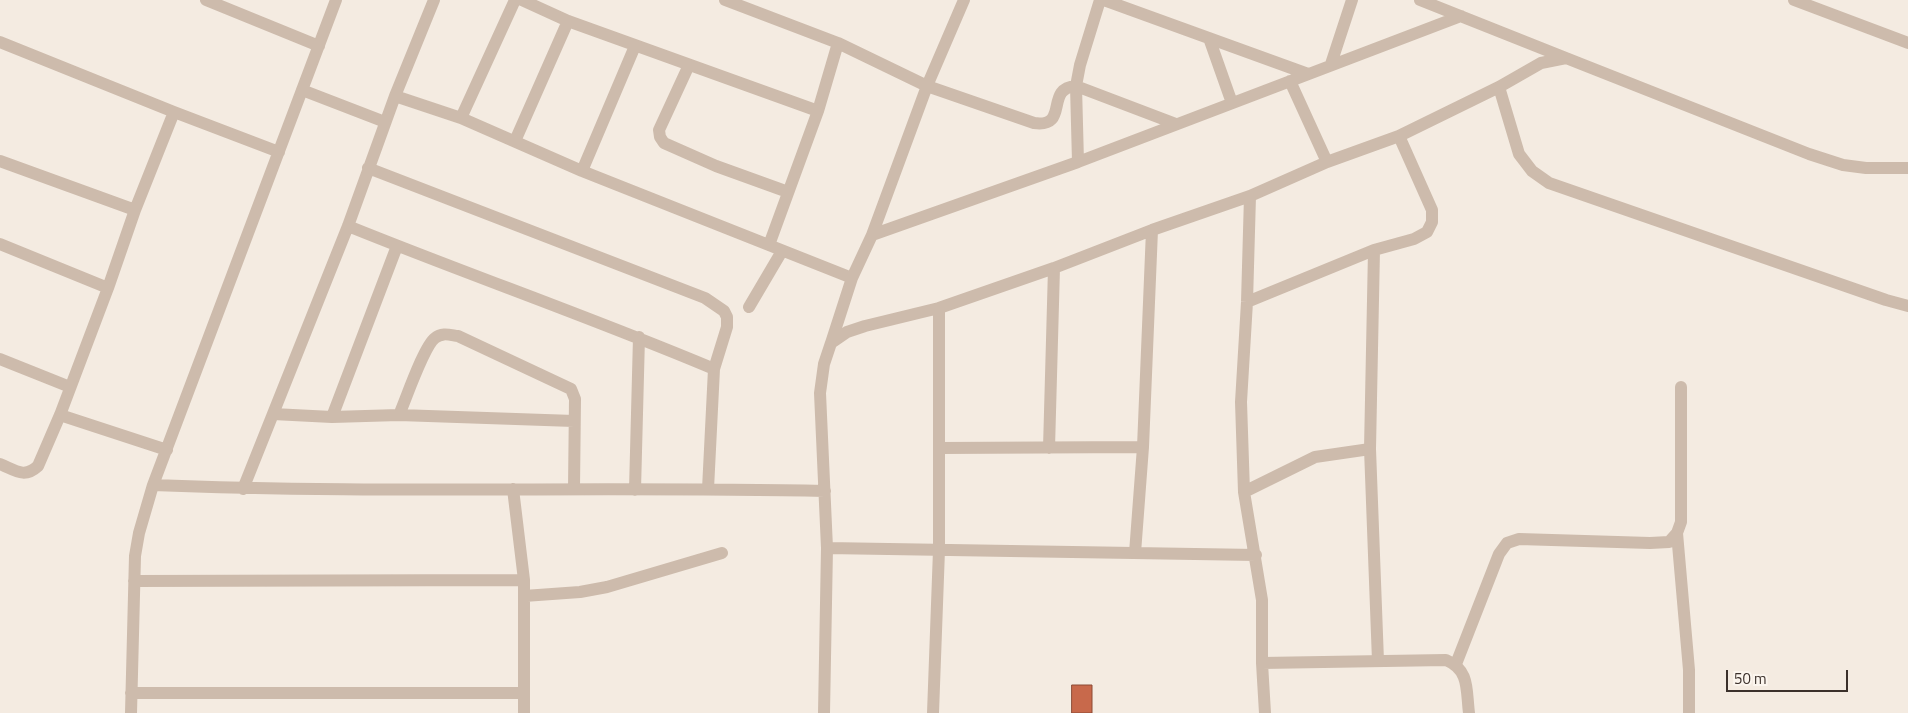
<!DOCTYPE html>
<style>
body{margin:0}
#map{position:relative;width:1908px;height:713px;overflow:hidden;background:#f4ebe1;font-family:"Titillium Web",sans-serif}
canvas{display:block}
.scale{position:absolute;left:1726px;top:670px;width:122px;height:22px;box-sizing:border-box;border:2px solid #3b302b;border-top:0;padding-left:6px;font-size:15px;line-height:18px;white-space:nowrap;color:#3b302b;-webkit-text-stroke:4px #fbf5ee;paint-order:stroke}
</style>
<div id="map">
<canvas width="1908" height="713"></canvas>
<div class="scale">50 m</div>
</div>
<script>
const ctx = document.querySelector('canvas').getContext('2d');
ctx.lineJoin = 'round';
function fillPath(path, color) {
  ctx.fillStyle = color;
  ctx.fill(path, 'evenodd');
}
function strokePath(path, color, width, dash) {
  ctx.strokeStyle = color;
  ctx.lineWidth = width;
  ctx.lineCap = dash ? 'butt' : 'round';
  ctx.setLineDash(dash || []);
  ctx.stroke(path);
}
const building = new Path2D(`
 M1072,685h20v28h-20z`);
fillPath(building, '#c8694b');
strokePath(building, '#8c4a34', 1);
strokePath(new Path2D(`
 M206,0l113,46
 M522,0l46,21 250,90
 M725,0l113,43 89,43 107,37c36,5 10,-35 42,-37l100,38
 M1104,0l204,74
 M1420,0l146,58
 M1794,0l114,43
 M1209,38l23,65
 M0,42l174,70 105,40
 M1331,64l21,-64
 M689,65l-30,65 1,7 4,6 52,23 72,26
 M1290,81l37,81
 M1499,87l20,67 13,17 17,12 337,117 22,6
 M302,90l83,32
 M395,96l66,22 121,53 270,107
 M461,118l54,-118
 M515,141l53,-120
 M0,161l135,49
 M1078,162l-2,-76 4,-21 20,-65
 M368,168l337,130 19,13 3,6v10l-13,42 -6,120
 M582,171l53,-125
 M1250,196l-3,106 -6,100 3,90 18,108v63l3,50
 M348,226c121,49 245,92 366,143
 M872,235l206,-73 383,-146
 M0,244l108,44
 M769,245l49,-134 20,-68
 M1374,250l-4,199 8,212
 M1247,302l127,-52 40,-11 13,-7 5,-10v-12l-33,-74
 M749,307l33,-56
 M831,343l21,-65 20,-43 55,-149 37,-86
 M0,359l70,28
 M273,414l59,3 67,-2 175,6
 M60,415l107,35
 M399,415c7,-16 25,-69 36,-77 7,-6 15,-3 23,-2l113,53 4,10 -1,89
 M332,417l65,-171
 M940,448l203,-1
 M1049,448l5,-180
 M0,464c15,6 24,15 38,2l22,-51 48,-127 27,-78 39,-98
 M153,485c224,9 448,1 672,6
 M243,489l105,-263 47,-130 39,-96
 M513,489l11,91v133
 M635,490l4,-153
 M1244,492l71,-35 55,-8
 M1677,533l12,137v43
 M827,548l429,7
 M1135,553l8,-106 9,-217
 M134,581l390,-1
 M524,596l56,-4 27,-5 115,-34
 M1262,663l184,-3c24,10 20,30 23,53
 M1456,664l43,-110 8,-11 12,-4 131,4 19,-1 8,-9 4,-11v-135
 M131,693h392
 M131,713l4,-157 4,-23 14,-48 183,-485
 M824,713l3,-165 -7,-155 4,-29 7,-21 16,-11 18,-6 74,-18 115,-40 98,-38 98,-34 77,-34 72,-26 100,-49 42,-24 25,-5 243,96 34,11 23,3h42
 M933,713l6,-163v-242`), '#cdbbac', 12);
</script>
